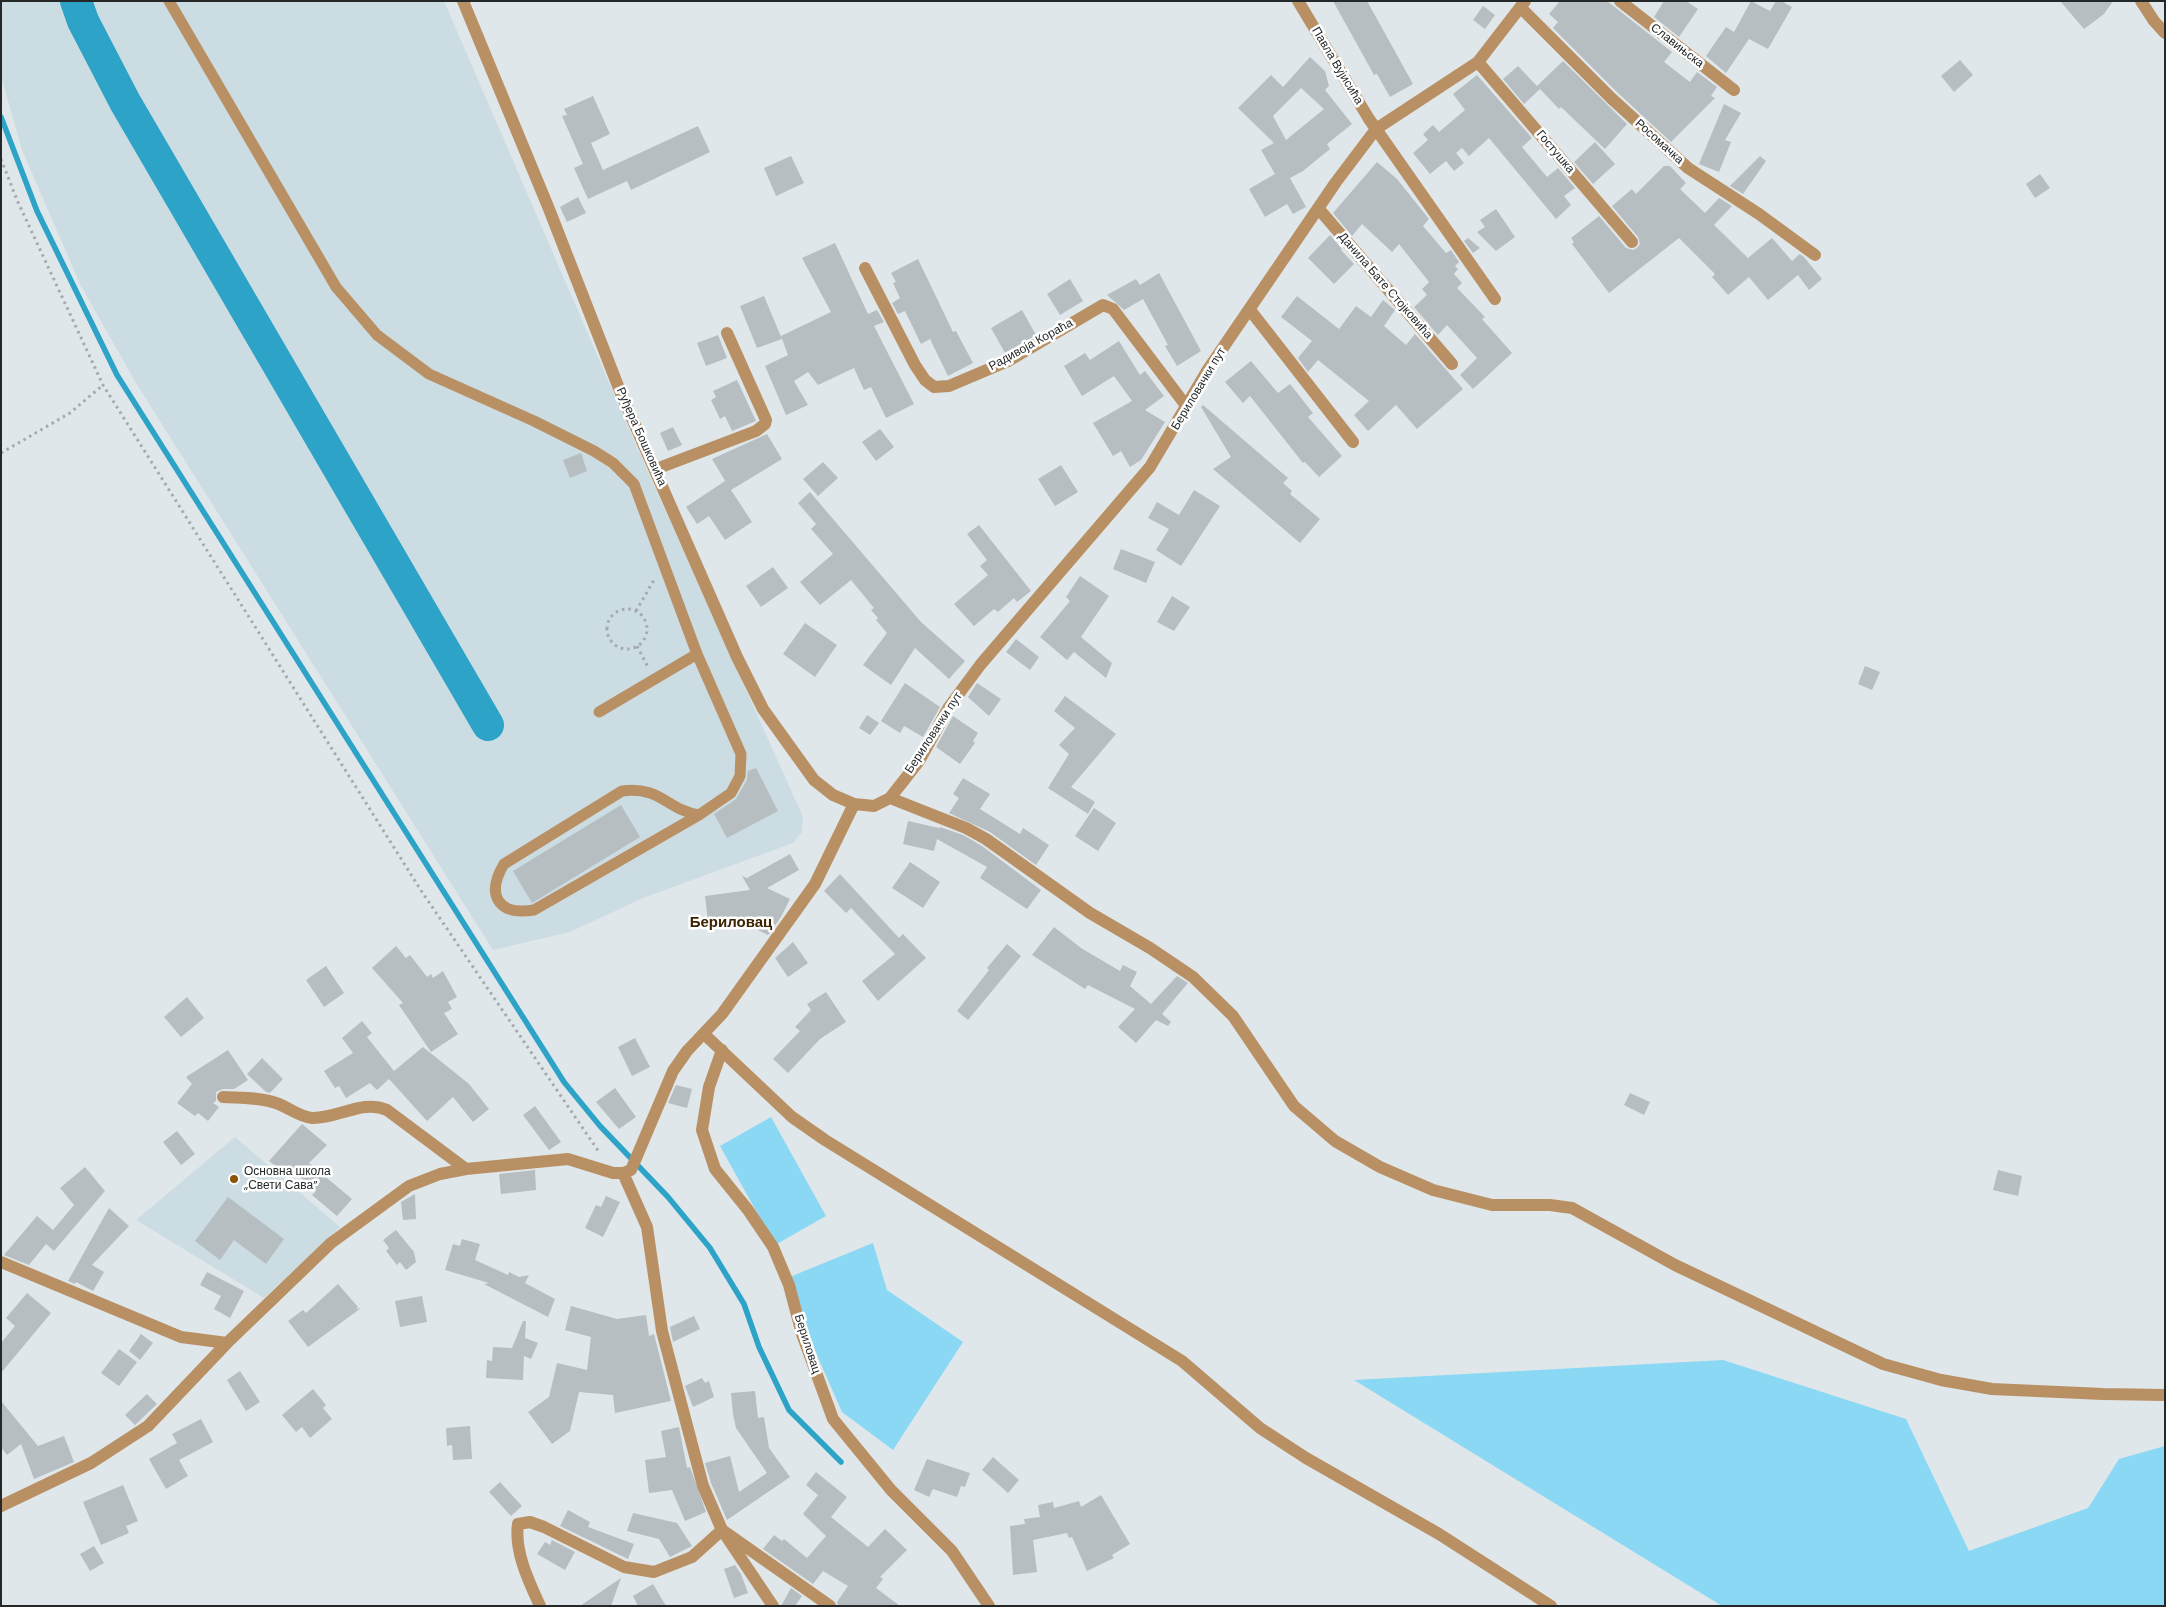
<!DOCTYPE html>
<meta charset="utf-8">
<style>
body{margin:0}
#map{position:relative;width:2166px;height:1607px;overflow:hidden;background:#dfe7ea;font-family:"DM Sans",sans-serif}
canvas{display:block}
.frame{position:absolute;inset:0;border:2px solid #252829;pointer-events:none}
</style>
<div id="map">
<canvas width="2166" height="1607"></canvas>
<div class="frame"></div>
</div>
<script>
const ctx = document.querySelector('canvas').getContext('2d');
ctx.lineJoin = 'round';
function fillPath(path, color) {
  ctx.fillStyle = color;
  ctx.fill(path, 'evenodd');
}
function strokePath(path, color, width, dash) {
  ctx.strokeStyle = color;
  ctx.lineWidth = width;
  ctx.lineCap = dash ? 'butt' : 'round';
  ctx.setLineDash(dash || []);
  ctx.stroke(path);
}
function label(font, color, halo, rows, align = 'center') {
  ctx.font = font + ' "DM Sans",sans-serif';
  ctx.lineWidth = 5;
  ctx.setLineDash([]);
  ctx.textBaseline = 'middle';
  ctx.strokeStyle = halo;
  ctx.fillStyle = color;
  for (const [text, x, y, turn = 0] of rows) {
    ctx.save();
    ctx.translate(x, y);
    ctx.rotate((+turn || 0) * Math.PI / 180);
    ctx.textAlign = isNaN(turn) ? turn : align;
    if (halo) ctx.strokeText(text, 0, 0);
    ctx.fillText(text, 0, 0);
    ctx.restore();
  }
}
fillPath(new Path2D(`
 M1,1h443l185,428 174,388 -1,15 -9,11 -150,55 -73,34 -77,18 -357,-567 -56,-99 -58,-134 -21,-74z
 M235,1137l105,90 -76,71 -128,-78z`), '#ccdce3');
fillPath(new Path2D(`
 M771,1117l55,99 -51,29 -55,-99z
 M873,1243l14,47 76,52 -70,108 -51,-38 -33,-75 -17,-61z
 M1723,1360l183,59 63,132 119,-43 31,-49 46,-13v160h-443l-368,-226z`), '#8bd8f5');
strokePath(new Path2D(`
 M1,117l36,94 80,164 447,707 36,44 68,71 42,51 34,56 15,43 30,63 52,52`), '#2ca3c7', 5.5);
strokePath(new Path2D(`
 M76,1l7,20 42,81 363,623`), '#2ca3c7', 32);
fillPath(new Path2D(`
 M1333,1h34l46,83 -23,13 -13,-23 -3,1z
 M1560,1h47l65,51 -8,10 26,20 7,-10 20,15 -6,9 4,2 -44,44 -54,-50 -64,-64 5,-6 -9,-8z
 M1664,1h22l12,8 -19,28 -25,-20z
 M1751,1l19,10 6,-10h5l11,6 -24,42 -19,-10 -23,34 -20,-17 20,-29 8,5z
 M2060,1h53l-9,13 -20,15z
 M1483,6l12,9 -10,14 -12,-9z
 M1310,57l15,14 4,15 -4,4 27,34 -25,20 3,5 -27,22 -13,7 16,29 -13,7 -6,-10 -22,13 -16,-28 26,-15 -14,-24 13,-7 -36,-35 33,-33 12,12zM1301,88l23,21 -38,31 -13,-24z
 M1960,60l13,15 -19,17 -13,-16z
 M1563,61l64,63 -22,25 -44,-42 -2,2 -19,-20 -16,15 -21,-25 15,-13 19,20z
 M1477,75l55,63 -10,9 25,30 11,-9 17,20 -11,8 7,9 -15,14 -67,-81 -20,18 -7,-8 -6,5 8,10 -10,8 -8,-10 -16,13 -17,-21 15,-13 -5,-6 10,-9 6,7 26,-22 -12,-16z
 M593,96l17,38 -19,9 12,27 95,-44 12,26 -79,38 -4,-9 -39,18 -14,-31 9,-4 -21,-48 5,-1 -3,-6z
 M1724,104l17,9 -16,27 6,2 -12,30 -20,-8z
 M1595,142l20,22 -22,20 -19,-22z
 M791,156l13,27 -28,13 -12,-28z
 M1760,156l6,5 -23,33 -13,-8z
 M1377,162l20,17 32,40 -6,7 23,27 5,-3 8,12 -4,4 3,3 -4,5 8,9 -5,5 28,29 -3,2 30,34 -39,36 -13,-14 17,-17 -30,-33 -9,10 -24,-28 13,-12 -5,-6 7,-7 -30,-38 -7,8 -30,-28 -10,12 -19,-23z
 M1664,166h6l16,17 -6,6 25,24 14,-15 13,8 -18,19 34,33 24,-20 20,23 8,-7 4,3 18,22 -13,11 -11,-15 -30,25 -19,-23 -21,18 -16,-18 3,-3 -36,-36 -70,55 -37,-49 2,-2 -3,-4 28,-22 27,32 7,2 4,-2 3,-4 -2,-7 -26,-31 20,-17 4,5z
 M2040,174l10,14 -15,10 -9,-14z
 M578,197l8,16 -19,9 -7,-15z
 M1496,209l19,28 -19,14 -19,-19 8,-5 -5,-7z
 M1330,235l12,14 -1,1 13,14 -20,20 -26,-26z
 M1468,238l12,10 -7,5 -9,-12z
 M835,243l33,71 9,-4 7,12 -10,4 40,78 -28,14 -15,-31 -7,3 -10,-22 -36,17 -10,-13 -14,9 14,24 -22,10 -21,-49 23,-11 -7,-19 50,-24 -29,-54z
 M918,259l35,73 3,-1 17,32 -25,13 -18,-37 -9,5 -16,-33 -7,3 -6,-11 8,-5 -7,-15 3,-1 -5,-9z
 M1159,273l42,78 -24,15 -12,-20 3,-1 -25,-46 -19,11 -17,-15 29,-16 4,6z
 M1070,279l13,22 -23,14 -13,-21z
 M764,296l18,43 -25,9 -17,-42z
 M1297,296l42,33 17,-23 15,11 12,-17 12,10 -11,16 22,19 9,-11 48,55 -46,40 -21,-24 -28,26 -14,-16 15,-14 -51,-41 -10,12 -10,-14 14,-17 -31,-24z
 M1022,310l14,25 -31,18 -14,-25z
 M718,335l9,23 -21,8 -9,-23z
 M1119,341l21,34 5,-4 19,25 -19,14 20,12 -24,38 -11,7 -9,-16 -8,5 -20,-33 39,-22 -18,-25 -32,20 -18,-30 21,-13 5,7z
 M1251,361l27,32 12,-9 23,29 -5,4 34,39 -23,21 -14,-15 -2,1 -53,-67 -7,7 -18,-21z
 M737,380l19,41 -24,10 -7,-15 -5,3 -9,-19 5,-3 -3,-6z
 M1203,405l85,73 -5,5 9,8 -2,3 30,25 -20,24 -87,-74 18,-12 -30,-50z
 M673,427l9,18 -14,6 -8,-18z
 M880,429l14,18 -18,14 -14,-19z
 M767,434l15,25 -51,31 21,32 -27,18 -16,-24 -12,8 -11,-17 39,-26 2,3 -15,-25z
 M581,453l6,18 -17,7 -7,-18z
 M823,462l15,16 -20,18 -15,-17z
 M1061,465l17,27 -23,14 -17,-27z
 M1194,490l26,16 -39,60 -25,-16 13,-21 -21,-11 9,-16 22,13z
 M810,492l111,130 44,39 -16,18 -34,-31 -24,37 -28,-20 24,-32 -11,-13 2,-2 -7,-8 3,-2 -23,-28 -31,25 -20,-23 33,-28 -22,-25 5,-5 -18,-21z
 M979,525l52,66 -14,11 -3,-4 -16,14 -4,-3 -20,17 -20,-22 34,-29 -8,-9 7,-6 -20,-26z
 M1121,549l34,13 -9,21 -33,-14z
 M773,567l15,21 -27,19 -15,-21z
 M1080,576l29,20 -28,41 31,26 -6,15 -32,-26 -7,8 -27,-23 30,-36 -4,-4z
 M1172,596l18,11 -16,24 -17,-9z
 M805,623l32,22 -22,32 -32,-23z
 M1016,639l23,18 -9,13 -24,-18z
 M1865,666l15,6 -8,18 -14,-6z
 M905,683l35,24 -17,30 -19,-11 -4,7 -19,-12z
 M977,683l24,16 -12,17 -21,-19z
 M1065,696l51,38 -45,53 24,15 -7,12 -40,-26 21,-34 -10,-9 16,-17 -21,-17z
 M867,715l12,8 -9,12 -11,-7z
 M953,716l25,17 -5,8 2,2 -15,21 -24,-17z
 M756,768l22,43 -51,27 -13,-24 22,-15 11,-19 1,-9z
 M963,778l27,16 -10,15 40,25 3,-6 26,17 -13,20 -46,-33 -41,-19 10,-15 -6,-4z
 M621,805l19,32 -108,66 -19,-32z
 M1094,808l22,15 -18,28 -23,-15z
 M908,821l31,7 -1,2 2,-3 23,8 19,11 59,44 -14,19 -47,-31 7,-11 -50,-28 -3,12 -31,-7z
 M790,854l9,16 -32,18 23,11 -9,18 -13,18 -10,-5 6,-14 -56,6 -3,-26 45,-6 -8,-14 5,2z
 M910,862l30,20 -17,26 -31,-20z
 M840,874l59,64 4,-4 23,24 -48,43 -16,-20 33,-27 -44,-46 -5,5 -22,-22z
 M1054,927l27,21 39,23 3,-6 14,7 -7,14 21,18 26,-28 11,7 -26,31 9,8 -3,4 -12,-6 -20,23 -18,-16 17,-18 -47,-24 -3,4 -53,-34z
 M793,942l15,21 -20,14 -13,-19z
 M1007,944l14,12 -53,64 -11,-9 32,-41 -2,-2z
 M396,946l10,12 4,-3 17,22 4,-3 2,4 10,-7 14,26 -9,5 4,7 -8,4 14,21 -27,18 -32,-47 4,-2 -31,-35z
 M326,966l18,27 -20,14 -18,-27z
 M826,992l20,30 -26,17 -32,34 -15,-14 27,-28 -5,-4 16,-17 -4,-6z
 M187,997l17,21 -23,19 -17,-20z
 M362,1021l10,12 -5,4 27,34 29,-24 46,37 20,25 -16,13 -20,-25 -26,24 -38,-42 -12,11 -7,-7 -24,15 -7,-12 -4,2 -11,-17 29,-18 -11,-15z
 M635,1038l15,29 -18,9 -14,-29z
 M228,1050l20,30 -14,9h-11l-7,3v9l-3,2 6,4 -11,14 -10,-8 -3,3 -18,-13 15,-19 -6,-7z
 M262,1058l21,21 -13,14 -4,-1 -19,-18z
 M676,1085l16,4 -5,19 -19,-5z
 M615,1088l21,29 -17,12 -23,-27z
 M1630,1093l20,9 -6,13 -20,-10z
 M535,1106l26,36 -12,8 -26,-35z
 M302,1124l25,21 -18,18 43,36 -15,17 -25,-21 4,-4 -22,-19 -4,5 -21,-16z
 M177,1131l18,23 -14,11 -18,-23z
 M85,1167l20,24 -51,60 -8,-7 -17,21 -25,-10 33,-39 16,14 21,-25 -14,-17z
 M535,1170l1,20 -35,4 -2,-20z
 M1998,1170l24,6 -4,20 -25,-6z
 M415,1194l1,25 -13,1 -2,-18z
 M606,1196l14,6 -17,35 -18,-9 11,-23 5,2z
 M228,1197l56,42 -18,25 -32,-24 -14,20 -25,-19z
 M109,1208l20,18 -37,39 12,7 -11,19 -17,-9 -1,2 -7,-3z
 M396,1230l18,22 2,10 -10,8 -6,-8 -3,3 -11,-14 3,-3 -6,-8z
 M462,1239l18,5 -5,16 33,15 1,-3 10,5 10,-2 -4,8 30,16 -7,18 -64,-33 5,-1 -44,-13 8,-26 7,2z
 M207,1272l37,19 -14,27 -16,-9 7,-13 -21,-11z
 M338,1284l20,23 -2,2 5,-1 -53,39 -20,-26 15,-11 3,3z
 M27,1293l24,20 -50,60v-30l14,-17 -9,-8z
 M422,1296l5,26 -27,5 -5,-26z
 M571,1306l46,13 29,-4 3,21 5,-2 17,67 -56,12 -2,-18 -34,-3 -9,39 -18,13 -24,-32 21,-15 8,-34 30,7 4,-33 -26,-7z
 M694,1316l6,13 -27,13 -3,-15z
 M523,1321h3l-1,17 13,5 -7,16 -7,-3 -1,24 -37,-2 1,-18 5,1 1,-14 19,1z
 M141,1334l12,9 -13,17 -11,-9z
 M119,1349l18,13 -18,24 -18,-13z
 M240,1371l20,31 -14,9 -19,-31z
 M702,1378l3,5 4,-2 5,16 -21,10 -8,-21z
 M313,1389l13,16 -3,3 9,11 -22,19 -8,-11 -6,5 -14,-17z
 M755,1391l3,27 6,-1 5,31 21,29 -63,43 -16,-37 -6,-20 25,-7 9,36 28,-19 -31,-45 -3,-14 -2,-21z
 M147,1394l10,10 -22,21 -10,-10z
 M1,1401l37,45 26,-10 10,26 -40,17 -13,-35 -14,11 -6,-8z
 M201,1419l12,23 -34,18 9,16 -22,13 -17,-30 28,-16 -5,-9z
 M470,1426l2,33 -19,1 -1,-15 -5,1 -1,-18z
 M679,1427l8,41 3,-1 16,45 -21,9 -13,-31 -23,3 -4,-33 21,-3 -5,-26z
 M993,1457l26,23 -11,13 -26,-23z
 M927,1459l43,14 -5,14 -4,-1 -4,11 -24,-8 -4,8 -15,-7z
 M816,1472l31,25 -16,20 37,30 17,-18 22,21 -27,27 3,2 -7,9 24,18h-62l-1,-4 11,-16 -25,-15 -10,13 -50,-35 11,-14 8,6 2,-2 23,19 19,-22 -23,-22 15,-19 -12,-10z
 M500,1482l22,24 -11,10 -22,-24z
 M123,1485l15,36 -12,5 3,7 -28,12 -18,-43z
 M1101,1495l29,49 -18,11 2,3 -27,13 -15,-34 -3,1 -2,-5 -34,7 4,32 -24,3 -3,-49 15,-2 -1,-5 16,-2 -2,-12 15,-3 1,6 25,-7 2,6z
 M568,1510l22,12 -2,5 46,17 -6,15 -68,-33z
 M633,1513l44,10 15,23 -22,11 -11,-18 -32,-8z
 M552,1540l23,12 -10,18 -28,-16 8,-12 5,3z
 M94,1546l10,17 -14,8 -10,-17z
 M735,1565l6,9 7,19 -14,5 -10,-29z
 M621,1578l-10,28h-31z
 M653,1584l13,22h-28l-5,-10z
 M791,1588l11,8 -7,10h-14z`), '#b6bec1');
strokePath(new Path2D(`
 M1,159l16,41 86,185 319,507 177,260
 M1,453l69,-40 33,-28
 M607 629a20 20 0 1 1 40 0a20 20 0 1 1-40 0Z
 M636,611l18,-31
 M637,646l11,21`), '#a4aaac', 3, [2.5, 4]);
strokePath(new Path2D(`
 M169,1l167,286 41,48 52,39 105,47 60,30 19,12 21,21 63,170 44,100 -1,22 -9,17 -32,22 -165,95c-37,6 -48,-16 -30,-46l118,-73c39,-5 45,19 77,24
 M599,712l98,-58`), '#b99064', 11);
strokePath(new Path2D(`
 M463,1l86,208 71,182 117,266 26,52 51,71 19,15 21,9 20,2 16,-8 29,-37 30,-54 32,-43 169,-197 57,-96 129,-189 40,-53 102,-67 47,-61
 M1298,1l71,118 126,180
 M1620,1l114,89
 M2141,1l13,20 11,12
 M1521,8l90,90 77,70 71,46 56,41
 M1478,62l154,180
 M1318,208l134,156
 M865,268l50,97 10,15 9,7 15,-1 59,-25 95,-56 10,4 74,98
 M1250,310l103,132
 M656,469l100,-38 9,-7 1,-4 -39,-87
 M890,798l76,30 20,11 104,74 60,35 43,29 40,39 61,90 41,35 45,26 53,23 59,15h58l22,3 103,57 208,99 58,16 51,9 111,5 62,1
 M704,1034l88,83 33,23 357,221 78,67 46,30 133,76 112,72
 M722,1050l-13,37 -7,43 13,39 33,41 25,37 16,38 13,49 31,85 58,71 61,61 37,55
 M223,1097c17,1 36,0 53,6 12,4 23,14 36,15 25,1 51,-19 75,-8l79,59
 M623,1173l24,54 15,104 41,155 19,44 51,76
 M1,1262l180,75 46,6
 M1,1506l90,-43 57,-37 79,-83 104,-100 78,-57 31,-12 26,-5 102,-10 45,14h10l8,-3 42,-99 14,-20 35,-37 93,-130 39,-80
 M540,1606c-11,-24 -26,-55 -22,-82l12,-2 14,5 80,40 30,5 38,-15 30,-27 108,76`), '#b99064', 12);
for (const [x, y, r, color] of [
 [234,1179,5,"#8b5605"]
]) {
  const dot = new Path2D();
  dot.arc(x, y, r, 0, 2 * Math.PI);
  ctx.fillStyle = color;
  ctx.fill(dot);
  strokePath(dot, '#fff', 2);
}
label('12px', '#252829', '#fff', [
 ["Славињска",1677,46,38],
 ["Павла Вујисића",1337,66,59],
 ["Росомачка",1659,142,42],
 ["Гостушка",1555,152,50],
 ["Данила Бате Стојковића",1385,286,49],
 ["Радивоја Кораћа",1031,345,-29],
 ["Бериловачки пут",1199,389,-59],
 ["Руђера Бошковића",641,437,66],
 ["Бериловачки пут",934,733,-57],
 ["Бериловац",807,1344,72]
]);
label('12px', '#252829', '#fff', [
 ["Основна школа",244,1172],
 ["„Свети Сава”",244,1186]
], 'left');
label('bold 15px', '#3c2302', '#fff', [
 ["Бериловац",731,923]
]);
</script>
